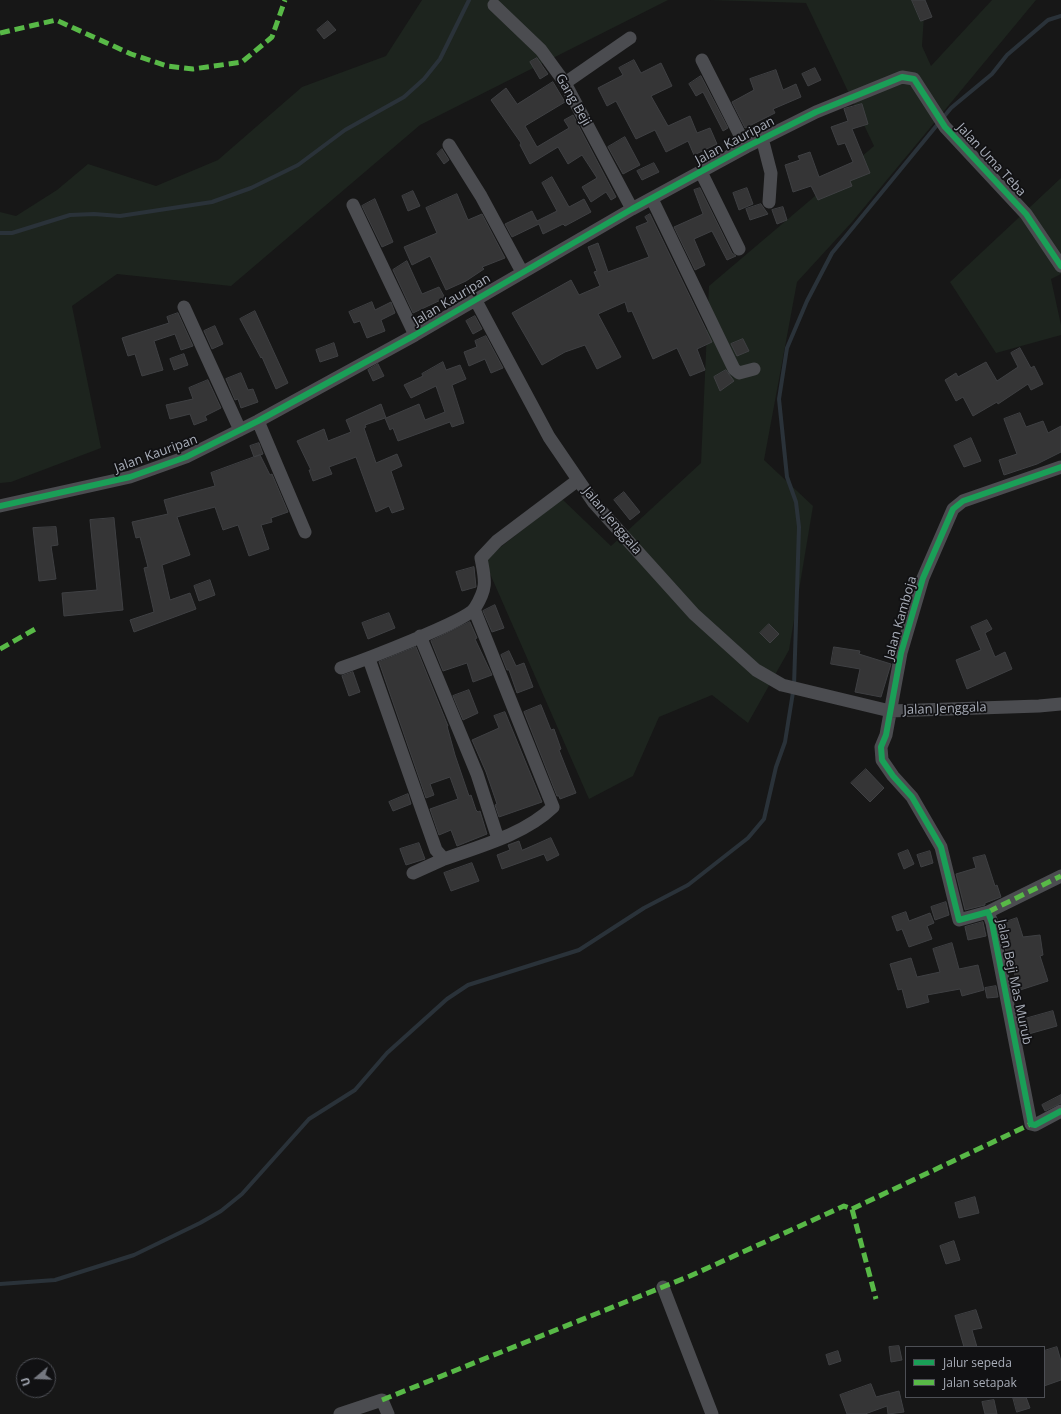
<!DOCTYPE html>
<style>
body{margin:0}
#map{position:relative;width:1061px;height:1414px;overflow:hidden;background:#171717;font-family:"Open Sans",sans-serif}
canvas{display:block}
.legend{position:absolute;left:905px;top:1346px;width:140px;height:52px;box-sizing:border-box;background:#111113;border:1px solid #4d4f55;margin:0;padding:5px 7px;list-style:none;font-size:12px;color:#a8adb8}
.legend li{display:flex;align-items:center;gap:8px;height:20px}
.legend b{width:20px;border:1px solid #4d4f55}
.north{position:absolute;left:16px;top:1358px;width:40px;height:40px;box-sizing:border-box;background:#111113;border:1px solid #4d4f55;border-radius:50%;rotate:251deg;font-size:11px;font-weight:700;line-height:16px;text-align:center;color:#a8adb8}
.north::after{content:'';display:block;margin:auto;width:14px;height:18px;background:#757880;clip-path:polygon(50% 0,100% 100%,50% 72%,0 100%)}
</style>
<div id="map">
<canvas width="1061" height="1414"></canvas>
<ul class="legend">
<li><b style="height:5px;background:#1a9f57"></b>Jalur sepeda</li>
<li><b style="height:5px;background:#58b947"></b>Jalan setapak</li>
</ul>
<div class="north">U</div>
</div>
<script>
const ctx = document.querySelector('canvas').getContext('2d');
ctx.lineJoin = 'round';
function fillPath(path, color) {
  ctx.fillStyle = color;
  ctx.fill(path, 'evenodd');
}
function strokePath(path, color, width, dash) {
  ctx.strokeStyle = color;
  ctx.lineWidth = width;
  ctx.lineCap = dash ? 'butt' : 'round';
  ctx.setLineDash(dash || []);
  ctx.stroke(path);
}
function label(font, color, halo, rows, align = 'center') {
  ctx.font = font + ' "Open Sans",sans-serif';
  ctx.lineWidth = 3.5;
  ctx.setLineDash([]);
  ctx.textBaseline = 'middle';
  ctx.strokeStyle = halo;
  ctx.fillStyle = color;
  for (const [text, x, y, turn = 0] of rows) {
    ctx.save();
    ctx.translate(x, y);
    ctx.rotate((+turn || 0) * Math.PI / 180);
    ctx.textAlign = isNaN(turn) ? turn : align;
    if (halo) ctx.strokeText(text, 0, 0);
    ctx.fillText(text, 0, 0);
    ctx.restore();
  }
}
fillPath(new Path2D(`
 M422,0h246l-248,125 -189,161 -114,-12 -45,32 29,142 -90,34 -11,1v-271l16,4 41,-26 31,-26 68,22 62,-26 84,-73 84,-31z
 M710,0h215l-3,46 9,20 61,-66h44l-184,222 -55,60 -33,178 49,46 -24,144 -41,73 -36,-28 -53,22 -26,59 -44,23 -105,-239 78,-61 49,47 90,-83 8,-177 165,-140 -68,-143z
 M1061,178v96l-10,5 10,46v10l-65,18 -46,-71z`), '#1d241e');
strokePath(new Path2D(`
 M0,233h12l58,-18 24,-1 26,2 92,-14 39,-14 47,-23 47,-35 59,-33 20,-18 16,-20 29,-59
 M0,1284l55,-4 79,-25 66,-32 21,-12 21,-17 67,-75 46,-29 32,-37 60,-54 21,-14 111,-35 65,-42 44,-23 60,-47 16,-19 12,-52 9,-25 9,-56 5,-159 -3,-25 -9,-25 -8,-78 8,-51 20,-47 25,-48 119,-145 41,-34 15,-19 41,-35 13,-4`), '#2a3239', 4);
const building = new Path2D(`
 M912,0h13l7,17 -11,4z
 M328,21l8,9 -12,9 -7,-9z
 M537,58l11,16 -8,5 -10,-17z
 M634,60l7,13 20,-10 11,23 -21,10 17,30 22,-10 7,17 13,-5 7,16 -23,11 -6,-14 -22,11 -11,-22 -19,9 -20,-38 -9,5 -9,-18 25,-13 -4,-7z
 M815,68l6,12 -13,6 -6,-12z
 M776,70l7,20 13,-6 5,13 -28,12 2,4 -30,15 -13,-26 22,-12 -4,-11z
 M701,76l27,52 -5,3 -20,-39 -7,4 -7,-12z
 M553,82l12,20 -40,24 12,21 32,-19 -5,-8 9,-5 43,82 -5,3 -5,-8 -15,10 -9,-15 15,-9 -15,-23 -14,9 -10,-17 -28,17 -10,-19 1,-2 -30,-43 15,-12 11,16z
 M862,104l6,20 -16,5 18,44 -20,8 2,5 -34,14 -7,-14 -18,6 -8,-27 15,-5 -2,-4 12,-4 9,25 34,-15 -8,-19 -7,2 -7,-18 17,-6 -4,-12z
 M625,137l15,28 -17,9 -15,-27z
 M442,149l7,11 -5,4 -7,-10z
 M654,163l5,9 -17,8 -5,-9z
 M552,177l17,30 15,-8 7,13 -26,14 -2,-2 -20,10 -4,-10 -27,13 -7,-13 27,-13 5,10 20,-10 -15,-28z
 M700,188l32,65 4,3 -9,4 -15,-29 -18,8 11,26 -10,5 -21,-43 29,-13 -9,-24z
 M747,188l6,16 -14,6 -6,-17z
 M413,191l7,15 -12,5 -6,-15z
 M457,194l11,26 14,-6 23,44 -23,9 2,2 -18,12 -20,9 -16,-34 -18,9 -8,-18 33,-14 -11,-25z
 M375,199l18,43 -11,5 -20,-41z
 M761,204l7,10 -18,6 -4,-11z
 M783,207l4,13 -10,4 -5,-14z
 M650,214l62,128 -15,7 8,21 -15,6 -13,-28 -24,11 -21,-48 -4,1 -3,-10 -27,12 23,43 -24,12 -12,-24 -20,7 -23,13 -30,-52 59,-33 8,15 21,-9 -6,-14 3,-1 -9,-24 10,-4 10,29 41,-15 -13,-30 12,-5 -3,-5z
 M407,261l15,33 17,-7 6,11 -32,15 -20,-43z
 M372,302l3,8 16,-8 4,11 -14,7 4,11 -18,7 -7,-17 -6,2 -5,-11z
 M255,311l33,72 -12,6 -14,-32 -1,1 -21,-39z
 M178,313l15,33 -12,4 -6,-16 -21,7 9,29 -21,6 -7,-22 -7,2 -6,-18 47,-15 -2,-6z
 M475,316l7,13 -9,5 -7,-13z
 M215,326l8,18 -11,5 -8,-18z
 M486,336l17,32 -12,5 -6,-14 -16,7 -5,-14 13,-5 -2,-6z
 M743,339l6,12 -12,5 -6,-12z
 M334,343l4,13 -18,6 -4,-12z
 M1020,348l11,20 3,-2 9,18 -12,6 -3,-6 -30,20 -1,-2 -24,14 -10,-19 -7,4 -11,-21 11,-7 2,4 28,-15 11,19 21,-14 -7,-14z
 M184,354l4,11 -14,5 -4,-11z
 M443,362l3,8 14,-5 6,14 -14,6 12,38 -12,4 -2,-5 -52,19 -5,-13 -3,2 -5,-12 -20,7 1,2 -2,1 12,35 21,-9 5,12 -11,5 13,38 -12,4 -3,-7 -13,6 -20,-55 -27,10 3,7 -19,7 -4,-11h2l-14,-29 27,-12 4,12 23,-9 -5,-12 35,-16 5,14 33,-14 6,16 20,-8 -9,-26 -25,12 -7,-13 19,-9 -1,-2z
 M378,364l6,12 -11,5 -5,-11z
 M726,370l8,11 -14,10 -6,-14z
 M241,373l7,17 5,-1 5,13 -17,6 -3,-9 -3,1 -9,-21z
 M208,380l13,28 -16,8 2,4 -13,5 -4,-11 -20,5 -4,-14 27,-6 -4,-11z
 M1020,413l6,14 17,-6 5,12 13,-7v26l-24,12 -33,11 -5,-15 18,-6 -13,-35z
 M971,438l10,23 -17,6 -10,-21z
 M259,443l4,11 -9,3 -4,-11z
 M260,455l10,20 2,-1 16,38 -17,6 1,4 -11,3 8,24 -20,7 -11,-31 -15,5 -8,-23 -38,10 13,38 -28,10 8,35 20,-7 6,16 -62,23 -4,-12 24,-8 -10,-44 4,-1 -8,-30 -4,1 -4,-16 36,-8 -4,-14 51,-14 -4,-13z
 M624,492l16,20 -10,8 -16,-20z
 M114,518l9,92 -59,6 -2,-23 35,-3 -7,-70z
 M56,527l2,18 -7,1 5,33 -17,2 -6,-53z
 M474,567l2,20 -14,4 -6,-19z
 M210,580l5,15 -16,6 -5,-15z
 M495,605l9,23 -12,4 -9,-21z
 M389,613l6,15 -27,11 -6,-16z
 M987,620l5,9 -7,4 10,24 10,-5 7,17 -45,20 -11,-29 25,-10 -10,-23z
 M470,622l7,16 -2,1 17,36 -19,7 -6,-19 -24,8 -12,-30z
 M769,624l10,10 -9,9 -10,-10z
 M416,647l32,79h-1l8,29 14,41 2,-1 5,15 2,2 2,-1 7,23 -30,12 -6,-16 -12,5 -9,-26 28,-10 -8,-22 -20,7 4,11 -8,3 -47,-136z
 M834,647l26,4 -1,3 32,10 -10,33 -26,-5 5,-23 -29,-5z
 M509,651l7,15 8,-3 9,24 -16,6 -8,-23h-2l-6,-15z
 M353,672l7,20 -11,4 -7,-20z
 M469,690l9,23 -15,7 -10,-24z
 M541,705l10,25 3,-1 7,20 -2,1 17,43 -16,6 -1,-3h-2l-33,-84z
 M505,712l37,90 -43,15 -4,-12 2,-1 -11,-32 -14,-32 27,-12 -5,-12z
 M866,769l18,19 -14,14 -19,-19z
 M408,794l3,10 -18,7 -4,-9z
 M551,838l8,17 -12,6 -3,-7 -42,15 -5,-14 13,-5 -2,-5 11,-4 3,9z
 M419,843l6,16 -19,6 -6,-16z
 M908,850l6,14 -10,5 -6,-15z
 M930,851l3,12 -12,4 -4,-12z
 M985,855l10,31 2,-1 4,12 -16,6v2l-20,5 -9,-36 20,-6 -3,-10z
 M472,863l7,18 -28,10 -7,-18z
 M946,902l3,13 -14,5 -4,-13z
 M906,912l3,9 21,-8 4,10 -7,3 5,13 -23,8 -7,-18 -5,2 -5,-14z
 M1017,918l6,19 17,-2 3,20 -3,1 8,25 -34,11 -2,-9 5,-1 -8,-26h-2l-7,-32z
 M983,922l3,14 -18,4 -3,-13z
 M952,943l7,26 19,-4 6,25 -22,6 -2,-7 -33,6 2,7 -22,6 -5,-19 -4,1 -8,-26 21,-6 6,19 23,-5 -7,-23z
 M996,986l2,11 -11,1 -2,-10z
 M1053,1011l4,15 -32,9 -4,-15z
 M1061,1095v8l-16,8 -3,-6z
 M975,1197l4,16 -20,5 -4,-15z
 M954,1241l6,19 -14,4 -6,-18z
 M976,1310l6,18 -10,2 5,17h-13l-9,-31z
 M899,1346l3,14 -11,2 -2,-15z
 M1057,1347l4,14v19l-17,6v-35z
 M838,1351l3,10 -12,4 -3,-10z
 M871,1384l5,13 23,-6 5,21 -16,2 -1,-8 -22,8h-18l-7,-19z
 M1013,1397h13l4,11 -13,4z
 M994,1400l3,14h-12l-3,-12z`);
fillPath(building, '#353536');
strokePath(building, '#3f4043', 1);
strokePath(new Path2D(`
 M494,5l47,45 24,33 67,126
 M702,60l44,87
 M565,83l65,-45
 M762,138l9,35 -2,29
 M449,145l32,51 41,76
 M701,172l38,77
 M652,199l82,170 5,4 15,-4
 M353,205l62,130
 M475,299l74,138 45,66 100,111 62,56 26,15 108,26 149,-5 22,-2
 M184,307l56,123
 M258,421l47,111
 M1061,467l-98,34 -10,8 -30,69 -22,75 -15,82 -5,12 1,13 11,16 19,21 29,50 18,73 29,-8 4,11 39,201 4,1 26,-14
 M0,506l130,-29 56,-20 72,-36 157,-86 217,-126 114,-62 70,-35 86,-35 12,2 31,48 81,87 35,52
 M420,636l57,138 21,65
 M369,659l67,191 8,9c37,-13 81,-25 109,-52l-79,-198
 M341,668c20,-7 126,-47 134,-60 13,-21 10,-28 6,-50l16,-17 81,-61
 M413,873l31,-14
 M988,912l73,-36
 M663,1287l49,127
 M340,1414l42,-14 6,14`), '#4b4c50', 13);
strokePath(new Path2D(`
 M0,33l56,-13 75,34 36,12 26,3 49,-7 30,-25 13,-37
 M0,649l37,-21
 M988,912l73,-36
 M852,1209l179,-85 2,1
 M382,1400l308,-124 154,-70 8,3 24,90`), '#58b947', 5, [10, 5]);
strokePath(new Path2D(`
 M1061,467l-98,34 -10,8 -30,69 -22,75 -15,82 -5,12 1,13 11,16 19,21 29,50 18,73 29,-8 4,11 39,201 4,1 26,-14
 M0,506l130,-29 56,-20 72,-36 157,-86 217,-126 114,-62 70,-35 86,-35 12,2 31,48 81,87 35,52`), '#1a9f57', 6);
label('13px', '#a8adb8', '#111113', [
 ["Gang Beji",573,100,60],
 ["Jalan Kauripan",735,141,-28],
 ["Jalan Uma Teba",991,160,47],
 ["Jalan Kauripan",452,300,-31],
 ["Jalan Kauripan",156,454,-20],
 ["Jalan Jenggala",612,521,50],
 ["Jalan Kamboja",901,618,-74],
 ["Jalan Jenggala",945,709,-2],
 ["Jalan Beji Mas Murub",1014,982,78]
]);
</script>
